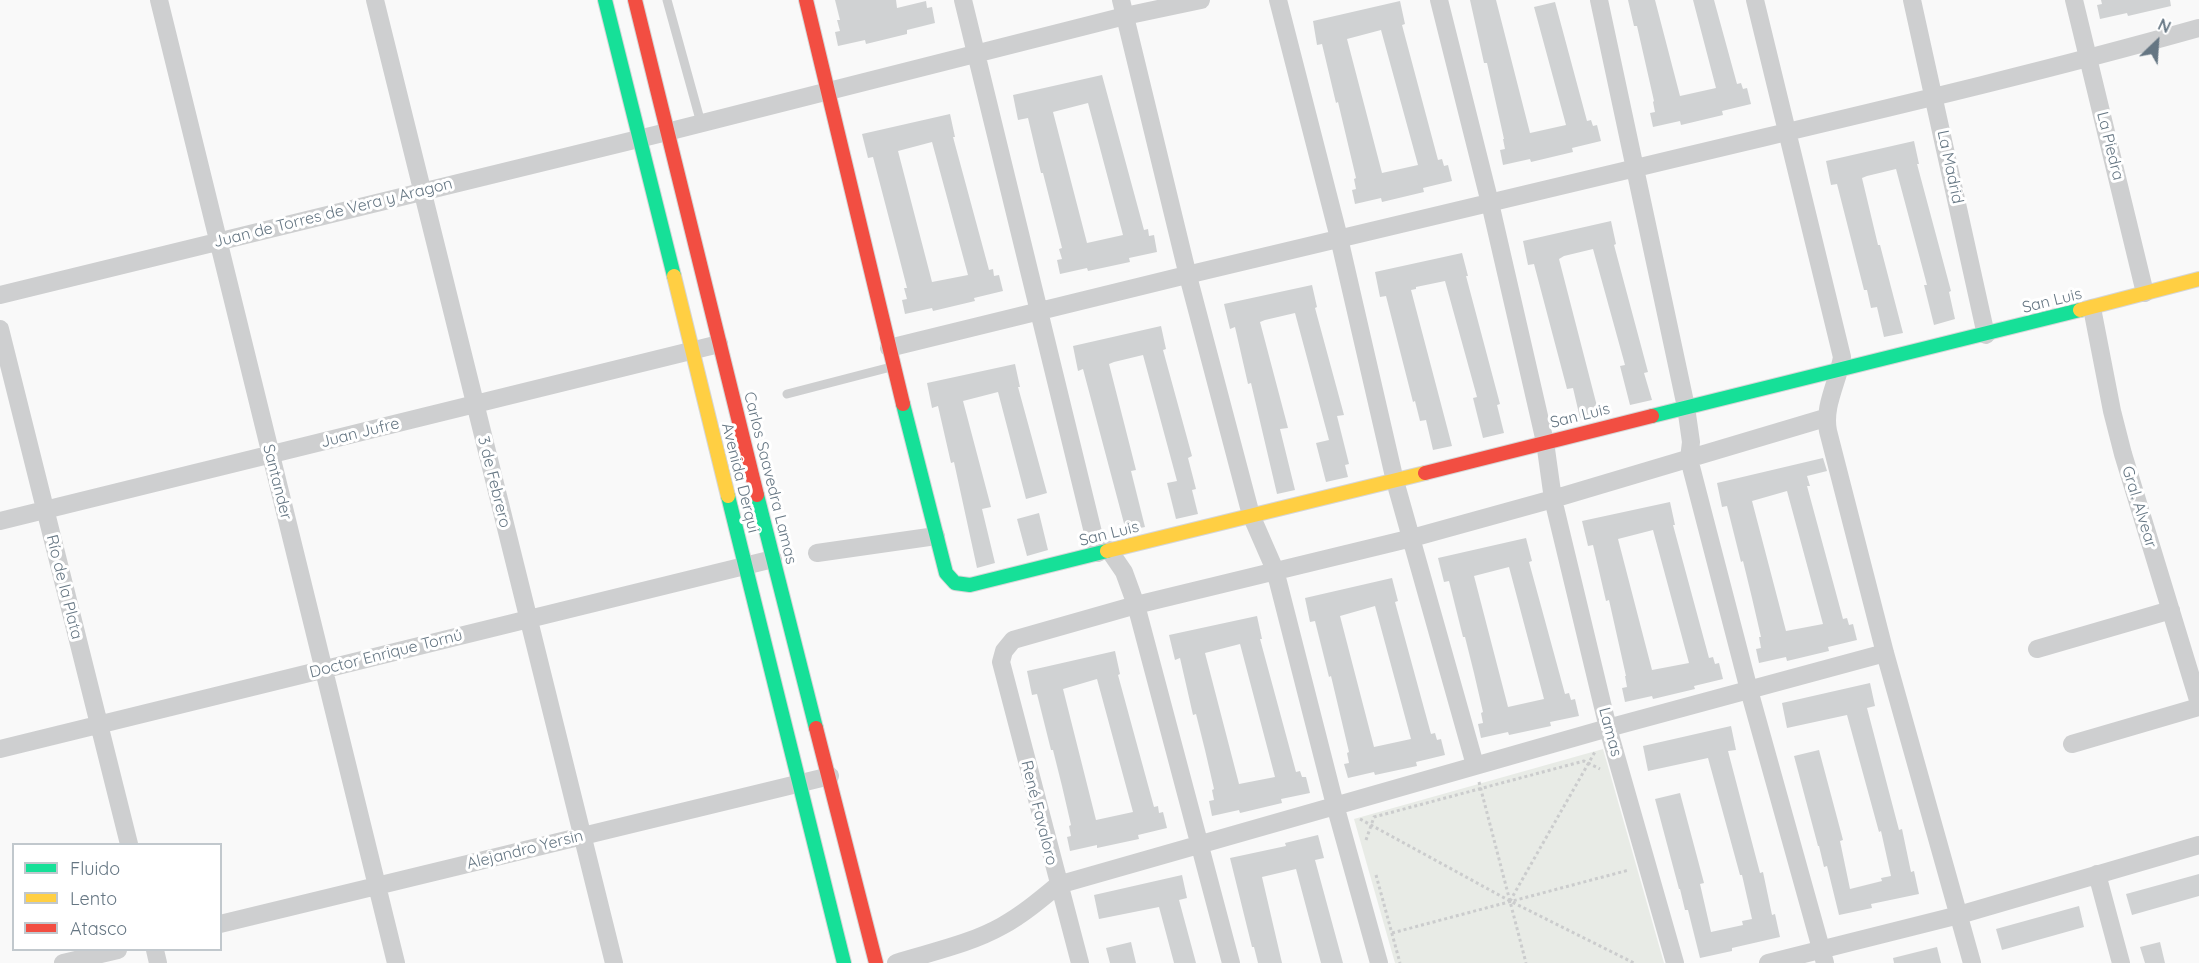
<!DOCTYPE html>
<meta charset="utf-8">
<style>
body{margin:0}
#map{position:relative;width:2199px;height:963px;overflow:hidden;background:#f9f9f9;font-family:Quicksand,sans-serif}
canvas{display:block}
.legend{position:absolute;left:12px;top:843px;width:210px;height:108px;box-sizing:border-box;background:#fff;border:2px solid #c1c8cd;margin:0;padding:8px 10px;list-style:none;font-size:18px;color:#657683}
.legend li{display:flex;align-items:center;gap:12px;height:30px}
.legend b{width:30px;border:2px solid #c1c8cd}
.north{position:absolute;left:2127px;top:12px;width:60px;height:60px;-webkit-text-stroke:4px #fff;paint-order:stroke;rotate:25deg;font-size:16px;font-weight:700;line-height:24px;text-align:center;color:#657683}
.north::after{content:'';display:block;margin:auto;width:21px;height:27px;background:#657683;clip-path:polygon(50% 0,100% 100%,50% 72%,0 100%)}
</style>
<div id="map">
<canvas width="2199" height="963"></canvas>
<ul class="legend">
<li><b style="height:8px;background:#16e098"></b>Fluido</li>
<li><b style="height:8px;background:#ffcf43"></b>Lento</li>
<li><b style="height:8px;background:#f24e42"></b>Atasco</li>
</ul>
<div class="north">N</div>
</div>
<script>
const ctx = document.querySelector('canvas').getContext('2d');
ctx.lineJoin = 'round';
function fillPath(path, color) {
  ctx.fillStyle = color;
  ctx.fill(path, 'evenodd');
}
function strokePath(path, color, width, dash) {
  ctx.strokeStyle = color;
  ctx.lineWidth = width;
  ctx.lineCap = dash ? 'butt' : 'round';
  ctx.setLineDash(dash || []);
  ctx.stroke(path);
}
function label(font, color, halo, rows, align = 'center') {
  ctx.font = font + ' Quicksand,sans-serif';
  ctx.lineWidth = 6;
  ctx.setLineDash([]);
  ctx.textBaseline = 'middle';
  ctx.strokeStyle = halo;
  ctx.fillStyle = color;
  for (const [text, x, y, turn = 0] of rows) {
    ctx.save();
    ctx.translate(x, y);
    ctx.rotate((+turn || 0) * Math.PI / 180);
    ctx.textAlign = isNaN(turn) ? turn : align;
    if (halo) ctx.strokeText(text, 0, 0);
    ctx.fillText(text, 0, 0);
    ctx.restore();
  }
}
fillPath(new Path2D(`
 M1603,749l61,214h-269l-41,-144z`), '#e8ebe6');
fillPath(new Path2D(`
 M835,0h61l1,8 29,-7 1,7 5,-1 3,16 -28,7v4l-41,10 -1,-4 -27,6 -3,-14 5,-1 -3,-11h3z
 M1470,0h26l34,133 36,-8 -32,-118 21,-5 32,119 4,-1 2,6 4,-1 4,16 -29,7 1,4 -42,10 -1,-3 -27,6 -3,-15 5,-1 -2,-10h1l-17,-76h-3z
 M1628,0h27l25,96 36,-8 -23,-88h21l23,84 4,-1 2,6 4,-1 4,16 -29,7 1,4 -42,10 -1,-4 -27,6 -3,-14 5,-1 -2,-10 1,-1 -17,-75h-3z
 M2101,0h69l1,6 -43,10 -1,-3 -27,6 -3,-14 5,-1z
 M1400,1l5,23 -3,1 36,135 4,-1 2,7 4,-1 4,16 -29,7 1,4 -42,10 -1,-4 -26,6 -3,-14 4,-1 -2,-10 2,-1 -18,-76 -2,1 -14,-59 -5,1 -4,-24zM1381,30l37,135 -36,8 -35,-134z
 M1102,75l42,155 4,-1 1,7 5,-1 3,17 -28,6 1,4 -42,9 -1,-3 -27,6 -3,-14 5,-1 -3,-10 3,-1 -19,-75h-2l-13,-55 -10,2 -5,-25zM1088,103l35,132 -36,8 -34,-131z
 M950,114l5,23h-2l36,133 4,-1 1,7 5,-1 4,16 -29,7 1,3 -42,10 -1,-3 -27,6 -3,-14 5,-1 -3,-11h3l-10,-39 -24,-92 -5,1 -6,-24zM932,142l36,133 -36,7 -34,-131z
 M1914,141l5,23h-2l34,127 -2,1 6,27 -21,6 -10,-40h3l-31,-116 -29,7 -5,2 16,67h2l23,88 -19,4 -7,-30 -6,1 -4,-18h-3l-27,-106 -6,1 -5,-24z
 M1611,221l5,23 -2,1 34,127 -4,1 8,27 -22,5 -10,-39 5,-1 -32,-116 -29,7 -5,3 40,155 -19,4 -7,-30 -6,1 -33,-125 -6,1 -5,-24z
 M1462,253l6,23h-2l34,128 -3,1 7,28 -21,5 -10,-40 4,-1 -32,-116 -29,6v2l-5,1 41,156 -19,4 -7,-30 -6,1 -5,-20 -2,1 -27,-106 -6,1 -5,-25z
 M1312,285l5,22 -2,1 29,107 -7,1 12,48 -4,1 3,12 -22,5 -10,-39 13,-3 -34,-127 -30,7 -5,2 28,106 -8,1 15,61 -18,4 -26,-111 -3,1 -13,-57 -5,2 -6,-25z
 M1161,326l5,23 -3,1 29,106 -4,2 8,31 -4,1 6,24 -22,5 -9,-36 10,-2 -34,-126 -29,7 -5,2 27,106 -5,1 14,56 -19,4 -43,-162 -5,2 -5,-25z
 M1015,364l5,23h-2l29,106 -21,6 -28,-107 -35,9 28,106 -9,2 13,54 -18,5 -23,-106 -3,1 -13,-57 -6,2 -5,-25z
 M1823,458l4,13 -20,5 3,10h-3l36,133 4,-1 2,7 4,-1 4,16 -29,7 1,4 -42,10 -1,-4 -27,6 -3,-14 5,-1 -2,-11h2l-9,-39 -9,-37 -2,1 -14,-56 -5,1 -5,-24zM1787,491l36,133 -37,7 -34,-130z
 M1670,502l5,23h-2l36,133 4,-1 2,7 4,-1 4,16 -29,7 1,3 -42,10 -1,-3 -27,6 -3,-14 5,-1 -2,-11h1l-17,-76 -3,1 -13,-56 -5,1 -6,-25zM1653,530l36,133 -37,7 -34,-131z
 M1039,513l9,37 -21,6 -10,-37z
 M1526,538l6,23 -3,1 36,132 4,-1 2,7 4,-1 4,17 -29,6 1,4 -42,9 -1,-3 -27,6 -3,-14 5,-1 -2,-10 2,-1 -9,-39 -9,-36h-2l-14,-56 -5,1 -6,-24zM1509,567l35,132 -36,8 -34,-131z
 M1392,578l6,23 -3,1 36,132 4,-1 2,7 4,-1 4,16 -29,7 1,4 -42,9 -1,-3 -26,6 -4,-14 5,-1 -2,-10 2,-1 -18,-76 -2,1 -14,-56 -5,1 -5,-24zM1375,606l36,133 -37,8 -34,-131z
 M1257,616l5,23h-2l36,133 4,-1 2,6h4l4,16 -29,6 1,4 -42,10 -1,-3 -27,6 -3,-15 5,-1 -2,-10 2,-1 -9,-39 -9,-36 -3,1 -13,-57 -5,2 -6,-25zM1240,644l35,133 -36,7 -34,-131z
 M1115,651l5,23 -2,1 36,132 4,-1 1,7 4,-1 4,16 -29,7 1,4 -42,9v-3l-27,6 -3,-14 4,-1 -2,-10 2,-1 -9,-39 -9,-36h-2l-14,-56 -5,1 -5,-24zM1097,679l36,133 -37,8 -33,-131z
 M1870,683l5,23 -8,2 32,122 3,-1 9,43 3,-1 5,23 -48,10 1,4 -33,7 -12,-49 -3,1 -5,-21h-1l-24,-90 25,-6 24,90 -3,1 10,48 32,-8 -1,-3 10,-2 -10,-45 -2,1 -32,-117 -60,13 -5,-25z
 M1731,726l5,24 -8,1 32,122 3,-1 9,43 3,-1 5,23 -48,11v3l-32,7 -12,-48h-3l-5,-21h-1l-24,-90 25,-6 24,90 -4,1 11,48 32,-7 -1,-4 10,-2 -10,-44h-2l-32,-117 -60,13 -5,-25z
 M1318,835l6,23 -9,2 28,103h-22l-25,-94 -34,8 20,86h-24l-4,-16h-2l-22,-89 56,-12 -1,-3z
 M2199,874v22l-67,19 -6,-21z
 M1182,875l5,23 -8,2 17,63h-22l-15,-56 -60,12 -5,-24z
 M2079,906l5,21 -82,23 -6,-21z
 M1131,942l5,21h-26l-4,-15z
 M2160,942l5,21h-20l-5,-16z
 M1937,947l4,16h-47l-1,-5z`), '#d0d2d3');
const fast = new Path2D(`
 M605,0l69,276
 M903,404l43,169 9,10 15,2 137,-34
 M1652,416l428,-106
 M757,495l59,233
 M728,496l116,467`);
const slow = new Path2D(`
 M674,276l54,220
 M2080,310l119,-31
 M1107,551l318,-78`);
const jam = new Path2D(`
 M635,0l122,495
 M806,0l97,404
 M1425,473l227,-57
 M816,728l60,235`);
strokePath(fast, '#d5d6d7', 16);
strokePath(slow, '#d5d6d7', 16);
strokePath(jam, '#d5d6d7', 16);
strokePath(new Path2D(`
 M1479,782l47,181
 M1360,819l150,82 124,62
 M1366,840l8,-23 210,-56 16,8
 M1376,875l24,88
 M1510,901l86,-151
 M1392,933l237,-63`), '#cbcccd', 3, [3, 3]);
strokePath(new Path2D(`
 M667,0l34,123
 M787,394l104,-27`), '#cecfd0', 9);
strokePath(new Path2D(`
 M159,0l237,963
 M375,0l239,963
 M963,0l135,553
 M1121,0l67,276 63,239 24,55 60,235 44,158
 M1278,0l61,238 56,243 80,284
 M1439,0l51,203 55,239 8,57 55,229 67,235
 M1599,0l87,407 5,35 -2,17 60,231 76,273
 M1755,0l87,357c-4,25 -19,49 -14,74l57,222 87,310
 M1912,0l74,335
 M2074,0l71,293
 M0,295l667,-163 458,-116 76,-16
 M2092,308l20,103 11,43 76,249
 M0,329l129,515
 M889,348c250,-62 500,-122 751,-181 187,-45 374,-87 559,-139
 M0,521l719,-177
 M1109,550l15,22 12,33 95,358
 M817,553l119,-17
 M2037,649l134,-39
 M2072,744l127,-37
 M0,749l773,-190
 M2097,874l24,89
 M220,924l610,-148
 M155,950l3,13
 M63,963l55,-13
 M896,963c35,-11 74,-19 106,-37 20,-11 38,-26 56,-41l550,-157 277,-75
 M1080,963l-79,-301 3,-11 9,-11 123,-35 276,-67 141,-39 272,-81
 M1768,963l191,-48 240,-70`), '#cecfd0', 18);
strokePath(fast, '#16e098', 14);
strokePath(slow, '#ffcf43', 14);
strokePath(jam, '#f24e42', 14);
label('16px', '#657683', '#fff', [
 ["La Piedra",2110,146,76],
 ["La Madrid",1950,167,78],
 ["Juan de Torres de Vera y Aragon",333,213,-14],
 ["San Luis",2052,301,-14],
 ["San Luis",1580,416,-14],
 ["Juan Jufre",360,433,-14],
 ["Avenida Derqui",740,478,76],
 ["Carlos Saavedra Lamas",770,478,76],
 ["Santander",277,482,76],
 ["3 de Febrero",494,482,76],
 ["Gral. Alvear",2139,507,73],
 ["San Luis",1109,534,-14],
 ["Río de la Plata",64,587,76],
 ["Doctor Enrique Tornú",386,654,-14],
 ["Lamas",1610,732,75],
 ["René Favaloro",1039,813,76],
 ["Alejandro Yersin",525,850,-14]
]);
</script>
